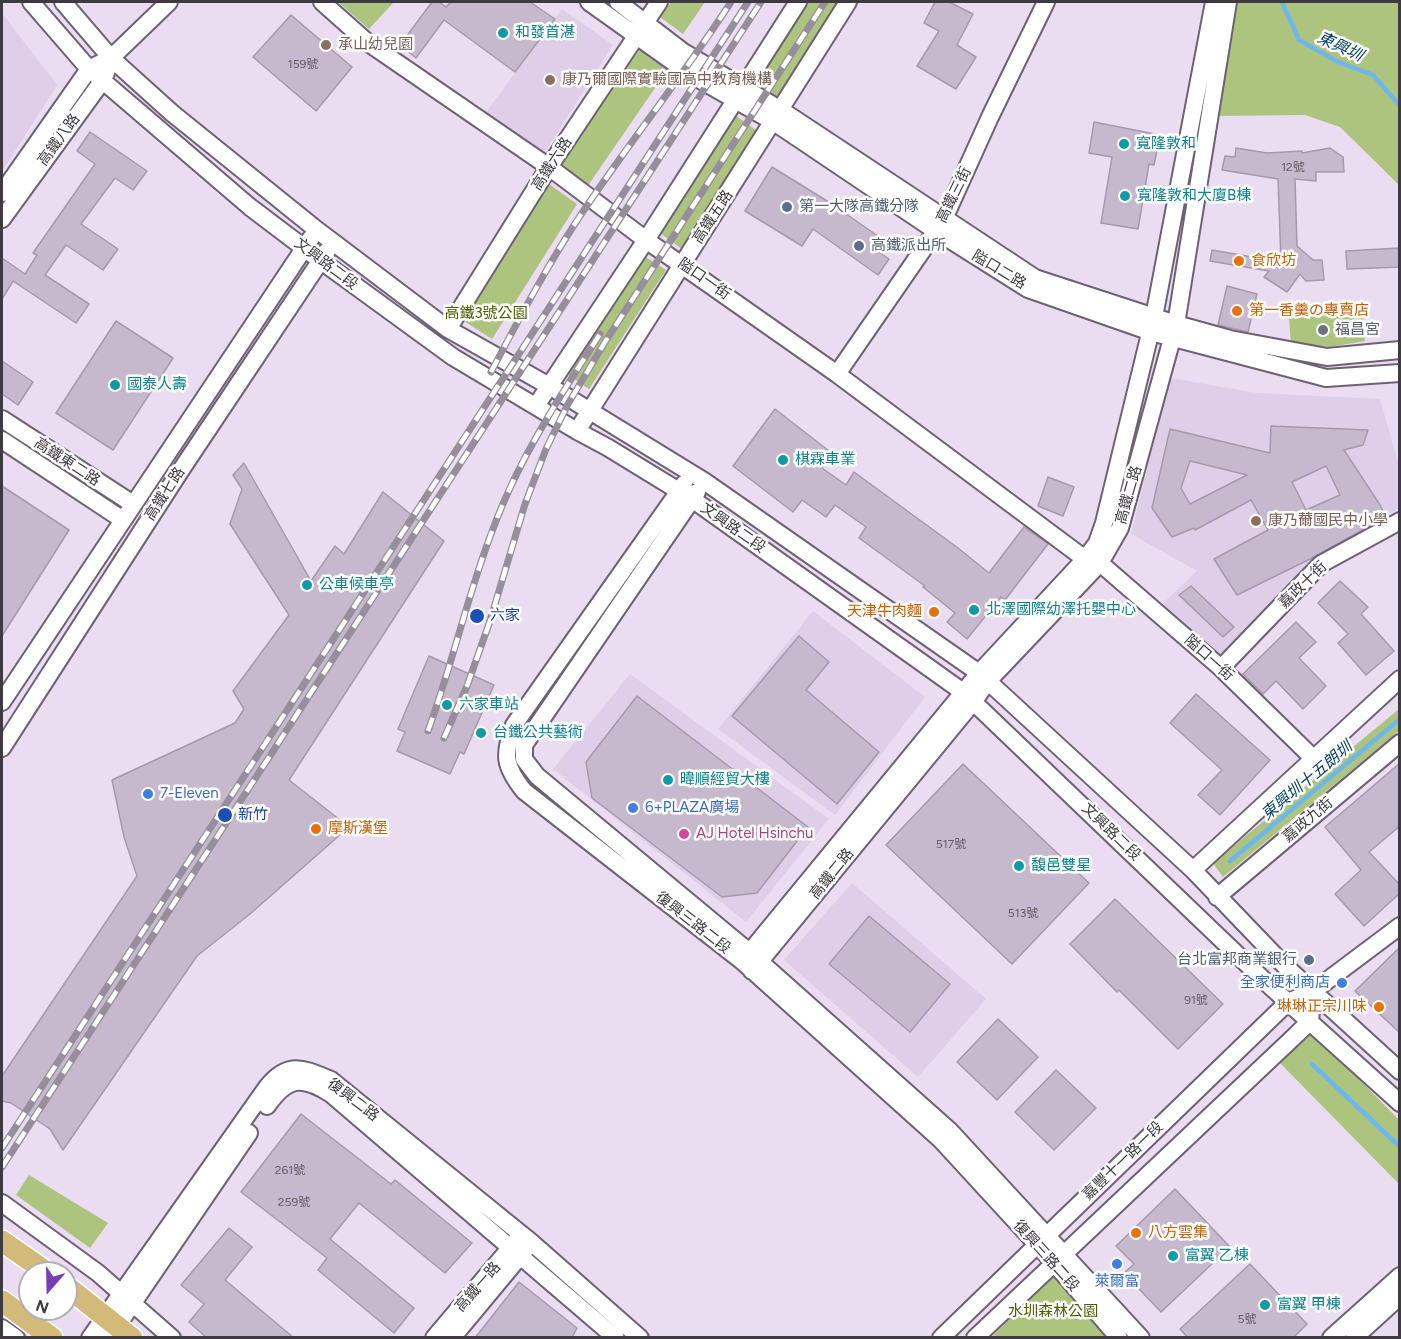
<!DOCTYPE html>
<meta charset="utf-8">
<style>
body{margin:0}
#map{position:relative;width:1401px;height:1339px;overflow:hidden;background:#eadcf1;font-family:Figtree,sans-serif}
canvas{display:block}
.frame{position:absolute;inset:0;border:3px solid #3f3a42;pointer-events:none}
.north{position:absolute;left:18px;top:1261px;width:60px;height:60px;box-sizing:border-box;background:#fff;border:2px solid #b2b0b3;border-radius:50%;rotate:200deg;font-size:16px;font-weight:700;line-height:24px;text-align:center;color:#3f3a42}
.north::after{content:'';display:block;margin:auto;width:21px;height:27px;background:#763eb5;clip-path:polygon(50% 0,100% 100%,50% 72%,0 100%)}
</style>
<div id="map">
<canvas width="1401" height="1339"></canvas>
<div class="frame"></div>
<div class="north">N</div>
</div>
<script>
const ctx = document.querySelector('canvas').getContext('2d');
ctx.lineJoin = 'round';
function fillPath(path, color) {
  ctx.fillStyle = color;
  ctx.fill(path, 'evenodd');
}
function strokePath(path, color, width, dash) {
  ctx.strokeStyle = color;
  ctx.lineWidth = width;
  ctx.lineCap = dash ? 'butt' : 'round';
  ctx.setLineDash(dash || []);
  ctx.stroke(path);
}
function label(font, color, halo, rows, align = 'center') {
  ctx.font = font + ' Figtree,"Noto Sans TC","Noto Sans JP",sans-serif';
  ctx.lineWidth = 5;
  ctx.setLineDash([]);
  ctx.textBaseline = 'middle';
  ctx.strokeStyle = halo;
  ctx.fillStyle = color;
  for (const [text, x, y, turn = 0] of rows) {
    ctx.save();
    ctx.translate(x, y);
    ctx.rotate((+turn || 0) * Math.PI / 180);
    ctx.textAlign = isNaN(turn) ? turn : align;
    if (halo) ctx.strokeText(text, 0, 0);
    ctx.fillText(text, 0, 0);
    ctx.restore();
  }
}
fillPath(new Path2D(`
 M562,9l51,36 -70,110 -59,-40z
 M2,13l55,72 -55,87z
 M1170,378l87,15 123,6 19,67v42l-81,50 -101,99 -58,-50 38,-36 -66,-37z
 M813,611l112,86 -90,118 -117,-86z
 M630,674l199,145 -83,103 -193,-153z
 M852,883l134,116 -68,78 -134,-117z`), '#dfcee8');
fillPath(new Path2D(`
 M338,2h56l-25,27z
 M671,2h34l-22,32 -23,-17z
 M805,2h34l-60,96 -27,-17z
 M1237,2h162v183l-59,-58 -35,-12 -91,1z
 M640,49l28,20 -81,118 -28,-23z
 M736,116l23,16 -76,118 -23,-17z
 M549,184l28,20 -85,135 -31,-20z
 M644,256l22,14 -77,119 -21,-14z
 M1363,312l2,29 -36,6 -38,-3 -2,-27z
 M1399,709v22l-176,146 -10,-14z
 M1310,1029l89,91v64l-121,-123z
 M29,1175l79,48 -18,25 -74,-53z
 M1054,1273l57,65h-120z`), '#acc47d');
strokePath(new Path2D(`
 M1282,2l17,38 39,22 35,13 27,31
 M1230,861l170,-142
 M1312,1064l88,83`), '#6db7ee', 4.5);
const building = new Path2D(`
 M432,2h7l7,5 5,-5h79l25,17 -40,53 -71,-52 -28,38 -16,-13z
 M935,2h14l24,12 -16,31 19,12 -20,32 -39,-23 22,-35 -15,-8z
 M291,15l61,52 -36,44 -63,-54z
 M1094,122l66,13 -6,30 -5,-1 -11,65 -37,-6 11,-66 -23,-4z
 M90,132l57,39 -14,19 -18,-12 -34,46 37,25 -15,21 -37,-25 -21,30 44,29 -13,19 -63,-42 -11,18v-41l23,16 12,-19 -4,-2 62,-89 -18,-13z
 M1236,148l31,5 35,-2v2l28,-5 13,9 1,15h-28v9l-21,-2 2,67 16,14h9l2,20 -18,1 -6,-7 -13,18 -23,-15 5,-6 -59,-10 2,-11 69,12 -3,-83 -56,-9 3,-14 10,1z
 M772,167l60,37 53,37 -8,10 12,8 -11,16 -65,-46 -11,17 -57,-35z
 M1400,248v19l-53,2 -1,-18z
 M1227,286l30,8 -9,38 -30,-7z
 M116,321l57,37 -60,92 -57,-37z
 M2,361l31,21 -15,23 -16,-11z
 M775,409l58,45 -11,14 24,17 8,-13 104,76 31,25 35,-46 24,17 -43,56 -4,-3 -34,42 -20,-17 8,-9 -32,-26 2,-1 -66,-48 7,-11 -31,-22 -9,12 -24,-17 -9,12 -60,-46z
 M1271,426l97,4 -5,15 -19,5 36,55 6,12 -74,41 -75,37 -23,-36 54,-29 -17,-30 -56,30 -1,-2 -22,9 -20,-29 18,-79 100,24zM1190,461l57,14 -57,29 -9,-16zM1326,466l14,29 -34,15 -14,-28z
 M244,463l67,118 24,-35 9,8 39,-62 61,49 -155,239 60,47 -99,87 -53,42 -134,194 -13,-21 -39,-26 -9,-2v-25l135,-200 -13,-39 -12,-57 123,-57 9,-14 -11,-18 56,-76 -59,-91 12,-35 -9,-14z
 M1048,477l26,10 -11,29 -25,-10z
 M2,486l67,44 -67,106z
 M1340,581l28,26 -7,7 33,37 -28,24 -28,-32 10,-9 -30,-31z
 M1191,586l43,41 -11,10 -44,-42z
 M1296,622l20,20 -17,16 27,28 -23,23 -27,-28 -13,13 -20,-20z
 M799,636l30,26 -23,28 73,62 -42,52 -105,-88z
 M429,656l65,29 -30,69 -4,-2 -10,22 -53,-23 8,-19 -7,-3z
 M1196,694l74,66 -50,55 -22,-20 24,-25 -52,-47z
 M637,696l171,131 -51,66 -35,4 -130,-99 -6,-36z
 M1400,763v63l-31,26 31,33v8l-36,33 -29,-32 26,-24 -36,-43z
 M963,764l126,119 -77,81 -126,-119z
 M1115,899l108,105 -45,45 -59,-59 -2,2 -47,-48z
 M869,916l81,68 -40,48 -81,-68z
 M1400,947v86l-45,-42z
 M998,1019l40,38 -41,43 -40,-38z
 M1056,1070l40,38 -42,42 -39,-38z
 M301,1114l90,70 4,-4 77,63 -27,30 -86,-70 -29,36 84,69 -20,25 -76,-63 9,-12 -86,-66z
 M1175,1189l55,58 -69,65 -37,-39 10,-9 -18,-18z
 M229,1228l23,19 -27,33 69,58h-87l-18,-16 15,-18 -23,-19z
 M1250,1264l57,60 -14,14h-105l-8,-9z
 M519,1282l58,46 -5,10h-97z`);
fillPath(building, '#c6b8cd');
strokePath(building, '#a799ad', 1.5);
const minor = new Path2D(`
 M31,2l58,67 161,138 70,53 133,97 124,74 30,16 85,52 271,193 307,294 130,117
 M63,2l48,56 61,55 145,117 131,99 103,58 153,94 275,192 214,197 92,96 115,105
 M322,2l45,40 182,125 97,73 191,134 248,185
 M589,2l101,72 84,48 162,109 92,58 123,43 175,46 74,-5
 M618,2l64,49 99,59 254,168 141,46 54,15 97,18 73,-7
 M2,193l87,-124 22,-11 58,-56
 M2,219l101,-139 4,-10
 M448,329l101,-162 110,-165
 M837,374l107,-155 46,-102 56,-115
 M536,406l110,-166 152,-238
 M2,419l131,85
 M577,431l271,-429
 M2,440l121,80
 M684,484l-170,241c-11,30 -10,41 10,66l218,170 199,179 114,124 64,74
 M697,492l-173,253v14l13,17 212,176 201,179 191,207
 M1100,563l121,105 92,90
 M1221,668l100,-104 79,-43
 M2,702l309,-464
 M2,748l177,-275 148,-222
 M1193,870l207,-191
 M1217,897l183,-154
 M744,959l235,-286 106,-114 12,-16 7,-20 50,-206 60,-315
 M752,971l222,-270 14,-20 112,-118 20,-35 56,-204 52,-322
 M267,1106c20,-29 35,-31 64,-12l285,244
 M2,1203l96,70 74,65
 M2,1328l14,10
 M90,1338l177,-251c22,-27 37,-18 64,-7l200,162 109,96
 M109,1338l140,-205
 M434,1338l83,-98
 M452,1338l74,-89
 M941,1338l347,-336 24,-10 88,-66
 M975,1338l322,-304 13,-13 1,-10
 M1331,1338l69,-62
 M1354,1338l46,-42`);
const major = new Path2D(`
 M2,1241l46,32
 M66,1286l66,52
 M2,1301l50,37`);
strokePath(minor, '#6d6173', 20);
strokePath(major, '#fff', 24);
strokePath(minor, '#fff', 16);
strokePath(major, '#d3ba7b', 21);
const rail = new Path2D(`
 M491,372c29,-55 58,-110 93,-162 48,-71 101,-137 147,-208
 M428,731c29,-80 46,-165 82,-243 25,-54 58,-104 90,-154
 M444,738l23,-52 23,-65 35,-117 21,-55 22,-45 37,-62 220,-340
 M2,1148l746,-1146
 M2,1167l759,-1165`);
strokePath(rail, '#978e9c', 7);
strokePath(rail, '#fff', 4.5, [14]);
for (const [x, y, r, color] of [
 [503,33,6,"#0f9aa8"],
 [326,45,6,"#8d6e63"],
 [550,80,6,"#8d6e63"],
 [1124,144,6,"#0f9aa8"],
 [1125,196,6,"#0f9aa8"],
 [787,207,6,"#5c6f8a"],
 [859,246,6,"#5c6f8a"],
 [1239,261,6,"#e8710a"],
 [1237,311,6,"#e8710a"],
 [1323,330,6,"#6b7280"],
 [115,385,6,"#0f9aa8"],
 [783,460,6,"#0f9aa8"],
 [1256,521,6,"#8d6e63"],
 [307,585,6,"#0f9aa8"],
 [974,610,6,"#0f9aa8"],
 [934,612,6,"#e8710a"],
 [477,616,8,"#1a4fb4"],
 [447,705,6,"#0f9aa8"],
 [481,733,6,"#0f9aa8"],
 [668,780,6,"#0f9aa8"],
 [148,794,6,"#3f7fe0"],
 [633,808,6,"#3f7fe0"],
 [225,815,8,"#1a4fb4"],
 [316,829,6,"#e8710a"],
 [684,834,6,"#d1479c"],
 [1019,866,6,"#0f9aa8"],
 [1309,960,6,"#5c6f8a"],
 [1342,983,6,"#3f7fe0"],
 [1379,1007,6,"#e8710a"],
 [1136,1233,6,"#e8710a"],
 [1173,1256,6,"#0f9aa8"],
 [1117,1264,6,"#3f7fe0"],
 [1265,1305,6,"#0f9aa8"]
]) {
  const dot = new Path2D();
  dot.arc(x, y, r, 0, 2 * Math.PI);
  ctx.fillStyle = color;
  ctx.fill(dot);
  strokePath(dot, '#fff', 2);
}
label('12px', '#615a65', null, [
 ["159號",303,64],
 ["12號",1293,167],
 ["517號",951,844],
 ["513號",1023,913],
 ["91號",1196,1000],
 ["261號",290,1170],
 ["259號",294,1202],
 ["5號",1247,1319]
]);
label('15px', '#0d838f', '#fff', [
 ["和發首湛",515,33],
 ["寬隆敦和",1136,144],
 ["寬隆敦和大廈B棟",1137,196],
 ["國泰人壽",127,385],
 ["棋霖車業",795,460],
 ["公車候車亭",319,585],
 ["北澤國際幼澤托嬰中心",986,610],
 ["六家車站",459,705],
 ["台鐵公共藝術",493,733],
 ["暐順經貿大樓",680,780],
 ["馥邑雙星",1031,866],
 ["富翼 乙棟",1185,1256],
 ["富翼 甲棟",1277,1305]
], 'left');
label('15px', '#785e54', '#fff', [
 ["承山幼兒園",338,45],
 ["康乃爾國際實驗國高中教育機構",562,80],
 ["康乃薾國民中小學",1268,521]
], 'left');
label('15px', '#3f3a42', '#fff', [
 ["高鐵八路",59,140,-54],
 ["高鐵六路",552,164,-57],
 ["高鐵三街",954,195,-64],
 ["高鐵五路",713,217,-57],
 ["文興路二段",326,264,37],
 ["隘口二路",999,270,31],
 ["隘口一街",704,279,35],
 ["高鐵東二路",67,462,33],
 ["高鐵七路",165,494,-57],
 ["高鐵二路",1129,495,-74],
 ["文興路二段",733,528,35],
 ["嘉政十街",1303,585,-44],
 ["隘口一街",1209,658,42],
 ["嘉政九街",1308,820,-40],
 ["文興路二段",1111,832,44],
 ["高鐵二路",832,874,-51],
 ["復興三路二段",693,923,38],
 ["復興二路",353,1100,37],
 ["嘉豐十一路一段",1123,1161,-44],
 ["復興三路二段",1046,1256,48],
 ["高鐵一路",478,1287,-49]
]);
label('15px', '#4e5e75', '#fff', [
 ["第一大隊高鐵分隊",799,207],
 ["高鐵派出所",871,246],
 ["台北富邦商業銀行",1297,960,"right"]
], 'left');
label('15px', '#c56008', '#fff', [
 ["食欣坊",1251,261],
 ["第一香羹の專賣店",1249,311],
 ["天津牛肉麵",922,612,"right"],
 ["摩斯漢堡",328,829],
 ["琳琳正宗川味",1367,1007,"right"],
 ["八方雲集",1148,1233]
], 'left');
label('15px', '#495e00', '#fff', [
 ["高鐵3號公園",486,314],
 ["水圳森林公園",1053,1312]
]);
label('15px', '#5b616d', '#fff', [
 ["福昌宮",1335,330]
], 'left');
label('15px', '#164399', '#fff', [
 ["六家",490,616],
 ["新竹",238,815]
], 'left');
label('15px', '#366cbe', '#fff', [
 ["7-Eleven",160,794],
 ["6+PLAZA廣場",645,808],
 ["全家便利商店",1330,983,"right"],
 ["萊爾富",1117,1282,"center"]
], 'left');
label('15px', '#b23c85', '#fff', [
 ["AJ Hotel Hsinchu",696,834]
], 'left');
label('italic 16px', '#064366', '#fff', [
 ["東興圳",1340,47,25],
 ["東興圳十五朗圳",1307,781,-40]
]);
</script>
